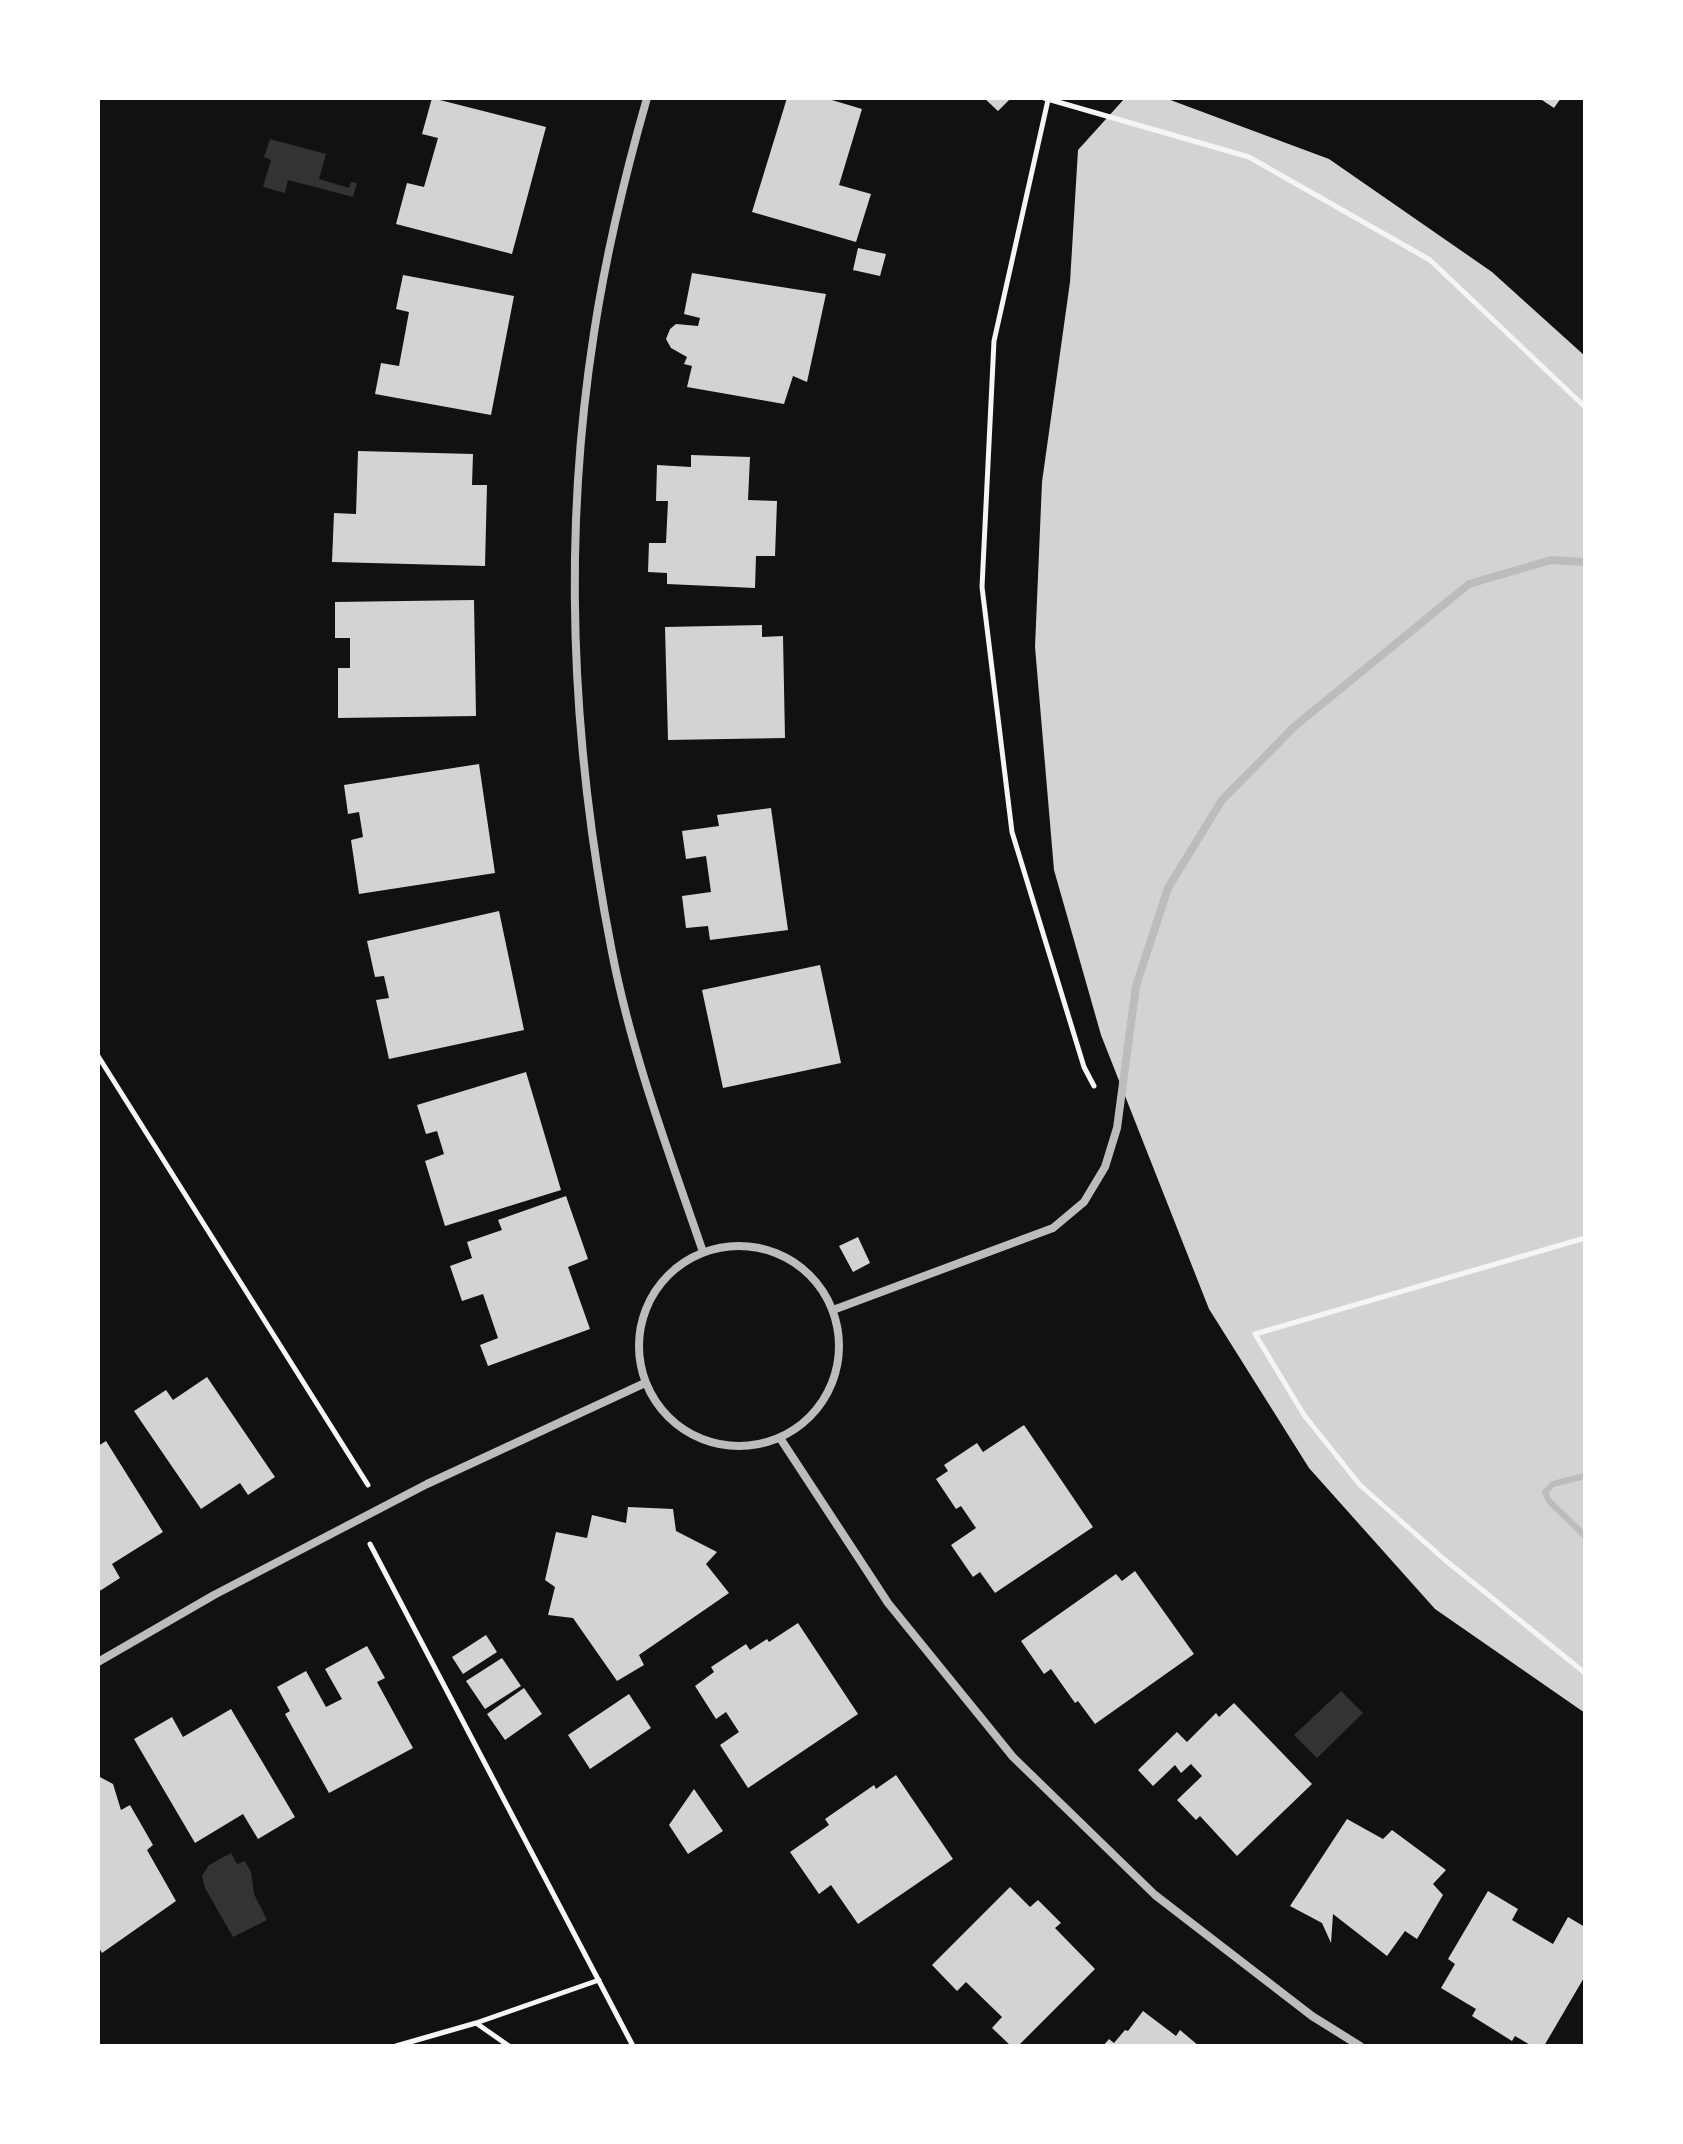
<!DOCTYPE html>
<style>
body{margin:0}
#map{position:relative;width:1683px;height:2144px;overflow:hidden;background:#111;font-family:"Fira Sans Condensed",sans-serif}
canvas{display:block}
.frame{position:absolute;inset:0;border:100px solid #fff;pointer-events:none}
</style>
<div id="map">
<canvas width="1683" height="2144"></canvas>
<div class="frame"></div>
</div>
<script>
const ctx = document.querySelector('canvas').getContext('2d');
ctx.lineJoin = 'round';
function fillPath(path, color) {
  ctx.fillStyle = color;
  ctx.fill(path, 'evenodd');
}
function strokePath(path, color, width, dash) {
  ctx.strokeStyle = color;
  ctx.lineWidth = width;
  ctx.lineCap = dash ? 'butt' : 'round';
  ctx.setLineDash(dash || []);
  ctx.stroke(path);
}
fillPath(new Path2D(`
 M270,139l56,15 -7,25 30,9 2,-6 6,1 -4,14 -65,-17 -3,13 -22,-6 8,-27 -7,-3z
 M1341,1691l22,22 -46,45 -23,-23z
 M231,1853l6,11 8,-3 6,11 3,22 13,26 -34,17 -28,-49 -3,-12 7,-11z`), '#333');
fillPath(new Path2D(`
 M432,98l114,29 -34,127 -116,-30 11,-41 17,4 14,-49 -16,-4z
 M787,98h38l37,11 -23,76 32,9 -15,48 -104,-30z
 M984,98h27l-13,13z
 M1125,98h40l164,61 163,113 93,84v1357l-150,-104 -126,-141 -100,-159 -108,-274 -47,-165 -19,-223 7,-165 28,-200 8,-132z
 M1539,98h22l-7,10z
 M858,248l28,6 -6,22 -27,-6z
 M692,273l134,21 -19,88 -14,-6 -9,28 -97,-17 5,-21 -8,-2 3,-7 -16,-9 -5,-9 4,-10 6,-5 22,2 2,-8 -16,-4z
 M403,275l111,21 -23,119 -116,-21 6,-31 18,3 10,-54 -13,-3z
 M358,451l115,3 -1,31h15l-2,81 -153,-4 2,-49 22,1z
 M691,455l59,2 -2,43 29,1 -2,55h-19l-1,32 -88,-4v-11l-19,-1 1,-29h17l2,-42h-12l1,-36 34,2z
 M474,600l2,116 -138,2v-50h12v-30h-15v-36z
 M762,625v12l21,-1 2,102 -117,2 -3,-113z
 M479,764l16,109 -136,21 -8,-54 12,-3 -4,-25 -11,2 -4,-29z
 M771,808l17,122 -78,10 -2,-14 -22,2 -4,-32 29,-4 -5,-36 -20,3 -4,-28 37,-5 -2,-11z
 M499,911l25,119 -135,29 -13,-59 13,-2 -5,-22 -9,1 -8,-36z
 M820,965l21,98 -118,25 -21,-98z
 M526,1072l35,118 -116,36 -20,-65 19,-7 -7,-23 -11,3 -9,-29z
 M566,1196l22,63 -20,8 22,62 -102,37 -8,-21 18,-7 -15,-44 -21,7 -12,-35 22,-8 -5,-16 35,-12 -4,-10z
 M858,1237l12,26 -17,9 -14,-26z
 M207,1377l68,100 -27,18 -8,-12 -39,26 -67,-98 32,-21 7,10z
 M1024,1425l69,102 -98,66 -15,-21 -7,5 -22,-32 25,-17 -15,-22 -5,3 -20,-30 12,-8 -4,-6 33,-22 6,9z
 M106,1441l57,91 -51,32 8,14 -22,14v-146z
 M628,1507l45,2 3,22 41,21 -11,12 23,29 -90,62 5,10 -27,16 -44,-63 -25,-3 7,-28 -10,-7 11,-48 31,6 5,-23 34,8z
 M1135,1571l59,83 -99,70 -17,-23 -3,2 -24,-34 -7,5 -23,-33 95,-67 6,7z
 M798,1623l60,91 -110,74 -28,-43 19,-13 -13,-20 -10,7 -21,-33 19,-14 -3,-5 35,-23 4,6 17,-11 2,3z
 M486,1635l11,17 -34,22 -11,-17z
 M367,1646l18,32 -8,4 36,66 -84,45 -44,-79 5,-3 -13,-24 29,-16 20,36 16,-8 -17,-30z
 M502,1658l19,28 -36,23 -19,-28z
 M524,1688l18,26 -37,26 -18,-26z
 M629,1694l22,34 -61,41 -22,-34z
 M1234,1703l78,81 -75,72 -37,-40 -4,4 -19,-20 25,-24 -11,-12 -10,9 -6,-8 -22,21 -15,-16 39,-38 10,10 29,-29 3,4z
 M231,1709l64,108 -37,22 -15,-25 -48,29 -61,-104 38,-22 11,20z
 M896,1775l57,84 -95,65 -27,-39 -12,9 -29,-42 39,-27 -4,-6 49,-34 2,4z
 M100,1777l13,7 8,26 9,-5 23,40 -6,5 29,51 -74,52 -4,-7v-168z
 M694,1789l29,42 -35,23 -19,-29z
 M1347,1819l36,20 9,-9 54,40 -13,14 10,11 -26,44 -12,-8 -18,25 -54,-42 -2,29 -9,-20 -32,-17z
 M1010,1887l20,20 8,-7 23,23 -6,5 40,41 -77,77h-7l-19,-18 10,-11 -36,-35 -9,9 -25,-26z
 M1488,1891l30,18 -6,11 41,24 15,-27 17,10v49l-41,70h-12l-17,-10 -3,5 -40,-25 4,-7 -35,-21 14,-24 -7,-5z
 M1143,2011l33,25 4,-6 19,16h-96l6,-7 5,4 11,-13 3,1z`), '#d3d3d3');
strokePath(new Path2D(`
 M1044,98l205,59 181,103 155,147
 M1048,100l-54,241 -12,246 30,245 72,235 10,19
 M98,1056l270,429
 M1585,1238l-330,96 49,81 56,70 85,75 140,113
 M370,1544l263,502
 M476,2023l123,-43
 M396,2046l80,-23 33,23`), '#f5f5f5', 5);
strokePath(new Path2D(`
 M1585,1476l-32,8 -8,8 4,9 36,35`), '#bcbcbc', 6);
strokePath(new Path2D(`
 M647,98c-22,77 -41,156 -53,235 -32,205 -22,416 18,619 20,103 57,201 91,300
 M639 1346a100 100 0 1 1 200 0a100 100 0 1 1-200 0Z
 M833,1310l220,-82 31,-26 21,-35 12,-39 19,-142 32,-98 54,-88 73,-74 174,-142 82,-24 34,2
 M780,1438l108,165 125,154 142,138 157,121 48,30
 M98,1662l116,-67 213,-111 218,-101`), '#bcbcbc', 8);
</script>
